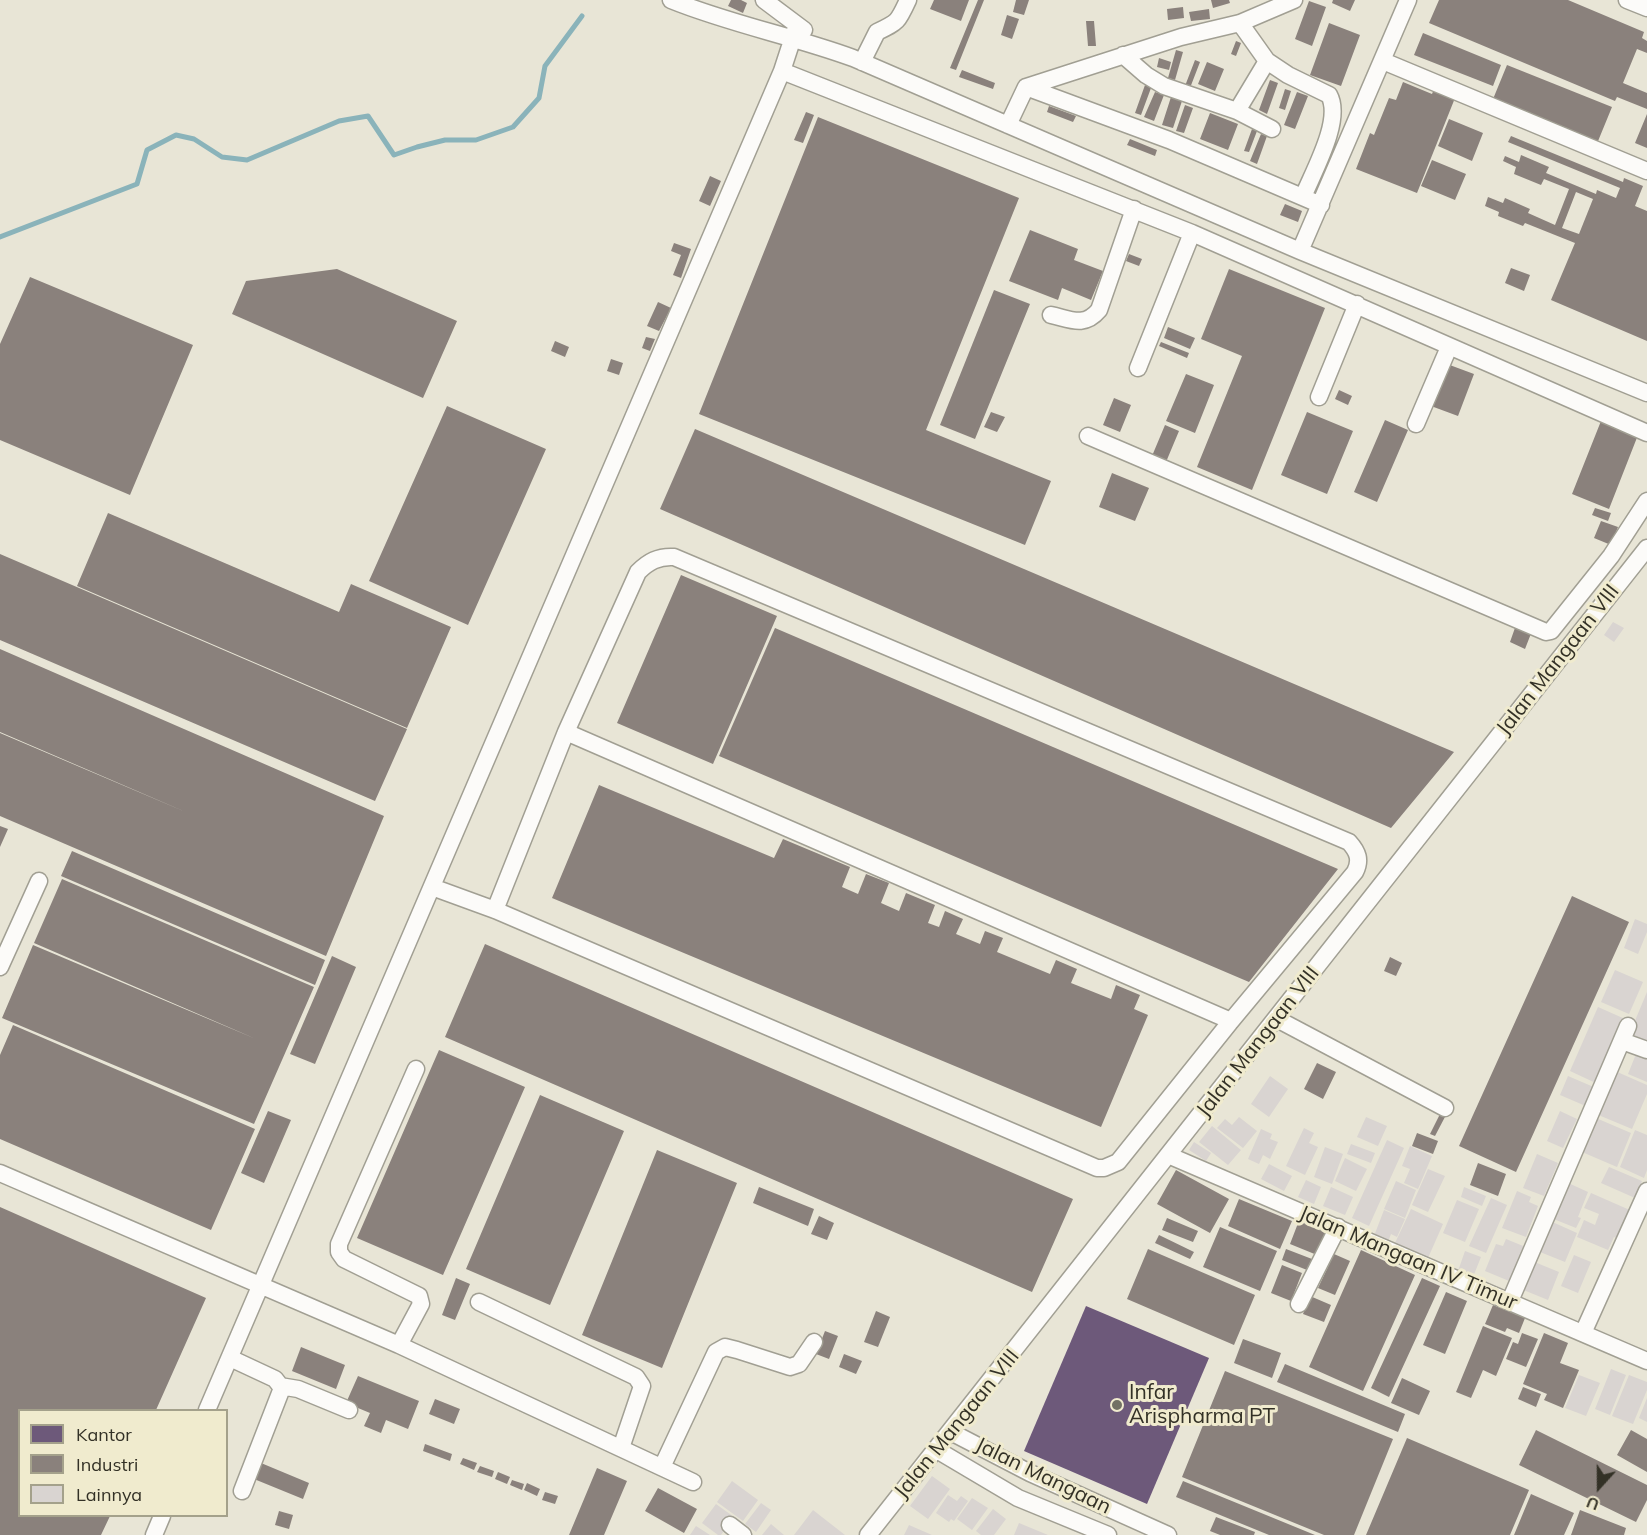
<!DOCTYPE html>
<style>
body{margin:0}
#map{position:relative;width:1647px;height:1535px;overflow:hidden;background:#e8e5d6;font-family:Mulish,sans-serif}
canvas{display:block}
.legend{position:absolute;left:18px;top:1409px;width:210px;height:108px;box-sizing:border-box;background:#f0ebce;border:2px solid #a4a18b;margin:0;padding:8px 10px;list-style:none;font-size:18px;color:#333126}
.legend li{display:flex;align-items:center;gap:12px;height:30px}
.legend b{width:30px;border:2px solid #a4a18b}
.north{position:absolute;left:1569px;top:1457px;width:60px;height:60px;-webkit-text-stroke:4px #f0ebce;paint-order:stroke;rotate:201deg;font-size:16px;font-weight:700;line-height:24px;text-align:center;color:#333126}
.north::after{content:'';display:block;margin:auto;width:21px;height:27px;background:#333126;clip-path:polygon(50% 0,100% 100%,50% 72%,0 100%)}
</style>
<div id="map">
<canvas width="1647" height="1535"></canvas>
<ul class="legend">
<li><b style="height:16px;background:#6d597a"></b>Kantor</li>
<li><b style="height:16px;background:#8a817c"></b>Industri</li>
<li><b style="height:16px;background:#d9d4d1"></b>Lainnya</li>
</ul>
<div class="north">U</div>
</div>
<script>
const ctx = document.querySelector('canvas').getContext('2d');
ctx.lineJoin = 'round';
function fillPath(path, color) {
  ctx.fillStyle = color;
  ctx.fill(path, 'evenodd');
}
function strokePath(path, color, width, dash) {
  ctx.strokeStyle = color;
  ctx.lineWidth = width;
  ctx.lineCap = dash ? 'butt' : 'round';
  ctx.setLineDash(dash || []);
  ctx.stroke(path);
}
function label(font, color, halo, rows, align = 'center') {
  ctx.font = font + ' Mulish,sans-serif';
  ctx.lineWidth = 6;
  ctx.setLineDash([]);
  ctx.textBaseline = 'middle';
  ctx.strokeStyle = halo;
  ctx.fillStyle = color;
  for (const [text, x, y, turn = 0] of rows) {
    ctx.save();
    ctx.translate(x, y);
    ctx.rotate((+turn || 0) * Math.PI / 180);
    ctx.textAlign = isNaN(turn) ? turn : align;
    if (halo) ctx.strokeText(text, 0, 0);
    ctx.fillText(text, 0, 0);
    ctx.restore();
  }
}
fillPath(new Path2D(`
 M1086,1306l123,52 -62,146 -123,-53z`), '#6d597a');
fillPath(new Path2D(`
 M731,0h10l6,3 -4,10 -15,-7z
 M934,0h35l-8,21 -31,-12z
 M978,0h6l-28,70 -6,-2z
 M1016,0h13l-5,15 -11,-3z
 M1211,0h18l1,3 -17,5z
 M1333,0h22l-5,11 -18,-8z
 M1439,0h129l76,32 -2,6 5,3v12l-10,-4 -14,34 24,10v16l-30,-12 -2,4 -186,-78z
 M1309,1l17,6 -14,39 -17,-7z
 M1183,7l1,11 -16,2 -1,-11z
 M1209,9l1,10 -19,2 -2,-9z
 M1007,15l12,4 -7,20 -11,-4z
 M1086,21h8l2,25h-8z
 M1329,23l31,12 -19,51 -31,-11z
 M1423,33l78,32 -8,21 -79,-31z
 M1236,41l5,2 -5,13 -5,-2z
 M1176,50l7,2 -8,28 -7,-2z
 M1159,58l12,4 -2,8 -12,-3z
 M1195,60l5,2 -10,26 -5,-2z
 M1207,62l17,7 -9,22 -17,-7z
 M1507,65l105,42 -16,39 -105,-42z
 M962,70l33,13 -2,6 -34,-12z
 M1270,80l8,3 -11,31 -8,-4z
 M1403,82l29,12 2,-5 21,9 -38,95 -61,-24 14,-36 4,2 15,-37 7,2z
 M1145,85l6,3 -10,27 -6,-2z
 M1285,89l6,2 -6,19 -6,-2z
 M1155,92l9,3 -10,26 -10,-4z
 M1297,92l11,4 -13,33 -11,-4z
 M1171,97l11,4 -9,27 -11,-3z
 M1185,105l8,3 -9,25 -8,-2z
 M1049,106l27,10 -3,6 -26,-10z
 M806,112l8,3 -11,28 -9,-3z
 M1210,113l28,11 -10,26 -28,-11z
 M1647,114v34l-12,-5z
 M818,117l201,81 -93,232 125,51 -26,64 -326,-131z
 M1449,119l34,14 -11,28 -34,-15z
 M1252,129l5,2 -8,21 -5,-1z
 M1261,134l6,2 -10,28 -7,-3z
 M1511,136l112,46 1,-4 19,8 -8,20 12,5v130l-96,-41 24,-57 -50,-20 -2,3 -25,-10 1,-4 -14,-6 3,-9 15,6 2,-5 25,11 -2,4 27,12 14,-36 -25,-10 -3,6 -27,-11 2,-7 -13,-6 2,-5 14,6 2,-7 28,12 -3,6 50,21 1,-4 19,8 4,-10 -112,-46zM1576,192l17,7 -14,35 -17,-6z
 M1130,139l27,11 -2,6 -28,-11z
 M1432,160l34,14 -11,26 -34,-14z
 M710,176l11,5 -11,25 -11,-5z
 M1285,204l17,7 -4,11 -18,-7z
 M1030,230l48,19 -4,11 29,11 -12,29 -29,-12 -4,12 -49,-19z
 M674,243l17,6 -10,29 -8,-3 8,-20 -10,-4z
 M1129,254l13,5 -3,7 -13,-5z
 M1511,268l19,7 -6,16 -19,-8z
 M337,269l120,52 -34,77 -191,-84 14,-33z
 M1229,269l96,39 -73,182 -55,-23 45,-111 -41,-17z
 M30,277l163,68 -63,150 -130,-55v-96z
 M994,290l36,14 -55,135 -35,-14z
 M658,302l13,6 -12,23 -12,-5z
 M1168,327l27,11 -5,11 -26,-11z
 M646,337l9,2 -5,12 -8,-3z
 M555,341l14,6 -4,10 -14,-6z
 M1161,342l28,11 -2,5 -28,-12z
 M611,359l12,4 -4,12 -12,-4z
 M1447,364l27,10 -16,42 -27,-10z
 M1186,374l28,11 -19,48 -29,-12z
 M1339,390l13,6 -4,9 -13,-6z
 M1114,398l17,7 -11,27 -17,-7z
 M447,406l99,43 -78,176 -99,-44z
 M991,412l14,5 -8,15 -13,-5z
 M1307,412l46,19 -26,63 -46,-19z
 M1385,420l23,10 -31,72 -23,-10z
 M1601,421l37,14 -29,74 -37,-15z
 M1165,425l14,6 -13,31 -14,-6z
 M695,429l759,323 -63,76 -731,-319z
 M1112,473l37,15 -14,33 -36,-14z
 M1595,508l16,5 -3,8 -16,-6z
 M108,513l231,99 12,-28 100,43 -44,101 -330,-142z
 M1601,521l17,6 -7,18 -17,-7z
 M0,554l407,175 -32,72 -375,-161z
 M681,575l96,41 -64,148 -96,-41z
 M1516,625l16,6 -7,18 -15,-7z
 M775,628l563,241 -89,113 -530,-226z
 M0,649l384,167 -58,140 -326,-140v-83l188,80 -188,-81z
 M599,785l175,73 9,-19 67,28 -8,20 16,7 8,-20 23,9 -8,20 18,8 7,-18 29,12 -7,18 11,4 6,-16 18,8 -7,15 24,10 5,-13 18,7 -6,14 53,22 6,-14 21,9 -6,14 40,16 5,-14 24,10 -6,14 14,6 -47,112 -549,-229z
 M0,826l8,3 -8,18z
 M72,851l253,109 -10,25 -254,-109z
 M62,879l252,108 -60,137 -252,-106 31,-73 223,94 -222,-96z
 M1572,896l57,26 -113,250 -57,-26z
 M485,944l588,255 -41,93 -587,-255z
 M332,956l24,11 -41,97 -25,-10z
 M1390,957l12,6 -6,13 -12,-5z
 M13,1025l242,104 -44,101 -211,-91v-84z
 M439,1050l86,37 -82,188 -86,-37z
 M1317,1063l19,9 -13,27 -19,-10z
 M540,1095l84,36 -74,174 -84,-36z
 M268,1111l23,9 -27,63 -23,-10z
 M1441,1112l5,3 -11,21 -5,-2z
 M1417,1133l21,8 -5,13 -21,-8z
 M657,1150l80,33 -75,185 -80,-33z
 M1478,1163l28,11 -8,22 -28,-11z
 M1176,1170l53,29 -19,34 -53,-29z
 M759,1187l55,22 -6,17 -55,-23z
 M1239,1199l53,22 -12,28 -52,-23z
 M0,1207l206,91 -50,112h-136v106h90l-9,19h-101z
 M819,1216l15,7 -7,17 -16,-6z
 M1167,1218l31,13 -5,11 -31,-12z
 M1300,1218l27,11 -10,26 -27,-11z
 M1220,1227l57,24 -17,40 -57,-24z
 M1159,1235l35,17 -4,7 -35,-16z
 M1148,1249l107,46 -21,50 -107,-46z
 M1286,1249l26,10 -5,11 -25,-10z
 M1361,1250l54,25 -52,116 -54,-24z
 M1334,1254l16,7 -15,34 -17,-7z
 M1282,1265l20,8 -11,28 -20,-8z
 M456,1278l14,6 -15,36 -13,-5z
 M1422,1278l18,8 -51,111 -18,-9z
 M1446,1292l21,9 -22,53 -22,-9z
 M1310,1296l21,9 -7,17 -21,-8z
 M1493,1305l32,13 -6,15 -12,-5 -2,4 -20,-8z
 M876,1311l14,6 -12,30 -14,-5z
 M1483,1326l29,12 -16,38 -13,-6 -12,28 -15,-6z
 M825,1331l13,5 -9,23 -13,-5z
 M1522,1333l16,6 -12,28 -20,-8 7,-17 5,2z
 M1544,1333l24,10 -8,20 19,7 -16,38 -19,-8 3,-6 -24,-10z
 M1243,1339l38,14 -9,25 -38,-15z
 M301,1347l44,18 -9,24 -44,-18z
 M844,1354l18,7 -6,13 -17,-7z
 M1285,1364l120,50 -7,18 -121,-50z
 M1225,1371l168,68 -39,96h-30l-142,-58z
 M358,1376l61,25 -11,28 -22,-9 -5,13 -17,-7 6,-13 -24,-10z
 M1402,1378l28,13 -11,24 -28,-12z
 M1523,1387l18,7 -5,13 -18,-8z
 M435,1399l25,10 -6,15 -25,-10z
 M1536,1430l111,55v15l-11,22 -117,-57z
 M1631,1430l16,9v33l-30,-17z
 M1407,1438l122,52 -19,45h-144z
 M425,1444l27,10 -2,7 -27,-10z
 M463,1458l14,5 -3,7 -14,-6z
 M261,1463l48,20 -6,16 -49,-20z
 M480,1466l14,5 -2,6 -15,-5z
 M597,1468l30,13 -23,54h-35z
 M498,1472l12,5 -3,7 -12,-5z
 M512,1480l12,4 -2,6 -12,-5z
 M1183,1481l132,54h-46l-93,-38z
 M527,1483l13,6 -3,7 -13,-6z
 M658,1488l39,21 -13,24 -39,-22z
 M545,1492l13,4 -3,8 -13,-4z
 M1531,1494l43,19 -10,22h-50z
 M1580,1510l46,18 -2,7h-53z
 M279,1511l14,4 -4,14 -14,-4z
 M1216,1517l39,15 -1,3h-34l-10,-4z`), '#8a817c');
strokePath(new Path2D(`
 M0,237l137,-53 10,-34 29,-15 18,4 28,18 25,3 92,-39 29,-5 26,39 23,-8 28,-7h31l37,-13 26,-29 6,-32 37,-50`), '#8ab3ba', 5);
fillPath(new Path2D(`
 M1613,622l11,6 -10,14 -10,-7z
 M1635,919l12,5v8l-9,22 -14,-6z
 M1615,970l28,12 -14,32 -28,-12z
 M1647,992v51l-18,-8z
 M1598,1007l27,12 -25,66 -30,-14z
 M1638,1049l9,4v29l-19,-8z
 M1615,1071l32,14v9l-15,35 -36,-15z
 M1270,1076l18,13 -19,28 -18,-13z
 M1568,1076l28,12 -8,19 -28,-12z
 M1560,1111l17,8 -14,29 -16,-7z
 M1239,1117l18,14 -14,17 -26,-20 8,-9 7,6z
 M1366,1117l21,9 -9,20 -21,-9z
 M1596,1118l35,15 -14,34 -35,-15z
 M1212,1126l29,24 -13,15 -29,-23z
 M1304,1128l10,5 -5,10 9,4 -13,28 -19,-9z
 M1261,1129l11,5 -2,5 8,3 -8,17 -7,-4 -4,9 -11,-5z
 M1635,1130l12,5v35l-3,8 -24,-11z
 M1387,1140l17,8 -35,78 -17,-8z
 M1194,1142l17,11 -5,8 -17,-11z
 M1351,1144l24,9 -4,10 -24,-9z
 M1410,1146l22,10 -14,33 -14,-6 6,-14 -8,-3z
 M1325,1147l18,7 -11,30 -18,-7z
 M1537,1154l21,9 -14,33 -21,-8z
 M1345,1158l22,11 -11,22 -21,-10z
 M1269,1164l23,12 -8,15 -23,-12z
 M1609,1167l33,14 -7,17 -34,-15z
 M1428,1169l17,7 -17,36 -16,-7z
 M1306,1180l15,7 -7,17 -16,-7z
 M1396,1181l20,9 -11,28 -21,-9z
 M1566,1182l22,10 -10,25 3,1 -5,10 -25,-10z
 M1331,1187l22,10 -8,18 -22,-9z
 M1464,1187l22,9 -4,10 -21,-9z
 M1517,1191l14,6 -2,5 9,4 -12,31 -24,-9z
 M1591,1193l41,18 -13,28 -5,-2 -6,13 -31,-13 7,-17 11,5 4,-11 -15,-6z
 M1491,1198l16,7 -21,48 -17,-7z
 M1457,1200l22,9 -14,33 -22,-9z
 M1411,1209l32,15 -15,34 -33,-15z
 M1384,1210l21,9 -8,18 -6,-3 -3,8 -14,-6z
 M1548,1220l29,13 -12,29 -30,-12z
 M1506,1239l22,9 -14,35 -29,-12 11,-27 7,2z
 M1465,1251l16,6 -8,20 -15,-6z
 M1574,1255l17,7 -13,31 -17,-7z
 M1532,1261l27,11 -11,28 -27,-11z
 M1611,1369l15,6 -16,40 -15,-6z
 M1579,1375l21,8 -14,33 -21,-8z
 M1629,1375l18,7v8l-14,34 -21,-8z
 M1647,1398v24l-8,-4z
 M932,1476l18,13 -22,30 -18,-13z
 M732,1481l26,19 -15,21 -26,-19z
 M948,1495l9,6 4,-5 7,5 -14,20 -3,-2 -2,3 -13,-9z
 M972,1498l16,10 -16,22 -15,-11z
 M761,1503l10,7 -15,22 -11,-8z
 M716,1504l18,13 -13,18h-3l-16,-12z
 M993,1509l13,10 -12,16h-13l-5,-4z
 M813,1510l32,25h-51z
 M1019,1523l29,12h-34z
 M771,1524l13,11h-22z
 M909,1525l23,10h-28z
 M696,1526l14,9h-20z`), '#d9d4d1');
const minor = new Path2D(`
 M671,0c59,24 122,36 182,58l447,193 347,142
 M764,0l40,30
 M1627,0l20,8
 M1240,23l27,38 21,14 41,20c14,25 -16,77 -26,102
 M1123,55l23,20 18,11 73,25 30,-50
 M1383,61l264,110
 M862,62l15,-30c21,-10 21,-10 31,-32
 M782,71l410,162
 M1026,87l143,53 152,65
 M1237,111l35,18
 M1008,125l18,-38 155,-50 59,-14 54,-23
 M1300,251l108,-251
 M1051,315c19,4 33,13 48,-5l35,-101
 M1138,368l54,-135 455,200
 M1319,397l38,-93
 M1416,424l33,-77
 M1088,436l458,196 5,-1 60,-75 36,-55
 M432,887l63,23 602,258h7l14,-6 113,-141 124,-149c6,-12 3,-20 -6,-30l-675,-285c-16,-1 -26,5 -36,15l-72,160
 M495,910l71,-178 665,289
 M0,967l39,-86
 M1277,1019l168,89
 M1622,1041l25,9
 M1168,1155l479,206
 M0,1173l399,172 294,137
 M1510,1301l118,-275
 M479,1302l157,75 6,9 -21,62
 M1299,1304l39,-77
 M1583,1333l64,-142
 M399,1345l22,-41 -2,-8 -75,-37 -5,-7v-8l77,-175
 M230,1358l45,21 7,9 -40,103
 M280,1386l18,3 51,21
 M207,1410l575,-1339 15,-46
 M951,1432l79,41 138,62
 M937,1450l81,48 90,37
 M662,1467l54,-115 9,-5 12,3 53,17 9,-3 15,-22
 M730,1525l13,10
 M154,1535l8,-19
 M868,1535l779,-987`);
strokePath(minor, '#a19f93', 19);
strokePath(minor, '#fcfbf9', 16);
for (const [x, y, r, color] of [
 [1117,1405,6,"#727064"]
]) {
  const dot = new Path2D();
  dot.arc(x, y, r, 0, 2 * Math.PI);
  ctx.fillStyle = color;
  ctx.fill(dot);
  strokePath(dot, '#f0ebce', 2);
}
label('21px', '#333126', '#f0ebce', [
 ["Jalan Mangaan VIII",1558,660,-52],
 ["Jalan Mangaan VIII",1258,1042,-52],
 ["Jalan Mangaan IV Timur",1408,1258,23],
 ["Jalan Mangaan VIII",957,1424,-51],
 ["Jalan Mangaan",1043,1476,26]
]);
label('21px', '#333126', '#f0ebce', [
 ["Infar",1129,1393],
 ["Arispharma PT",1129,1417]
], 'left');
</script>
